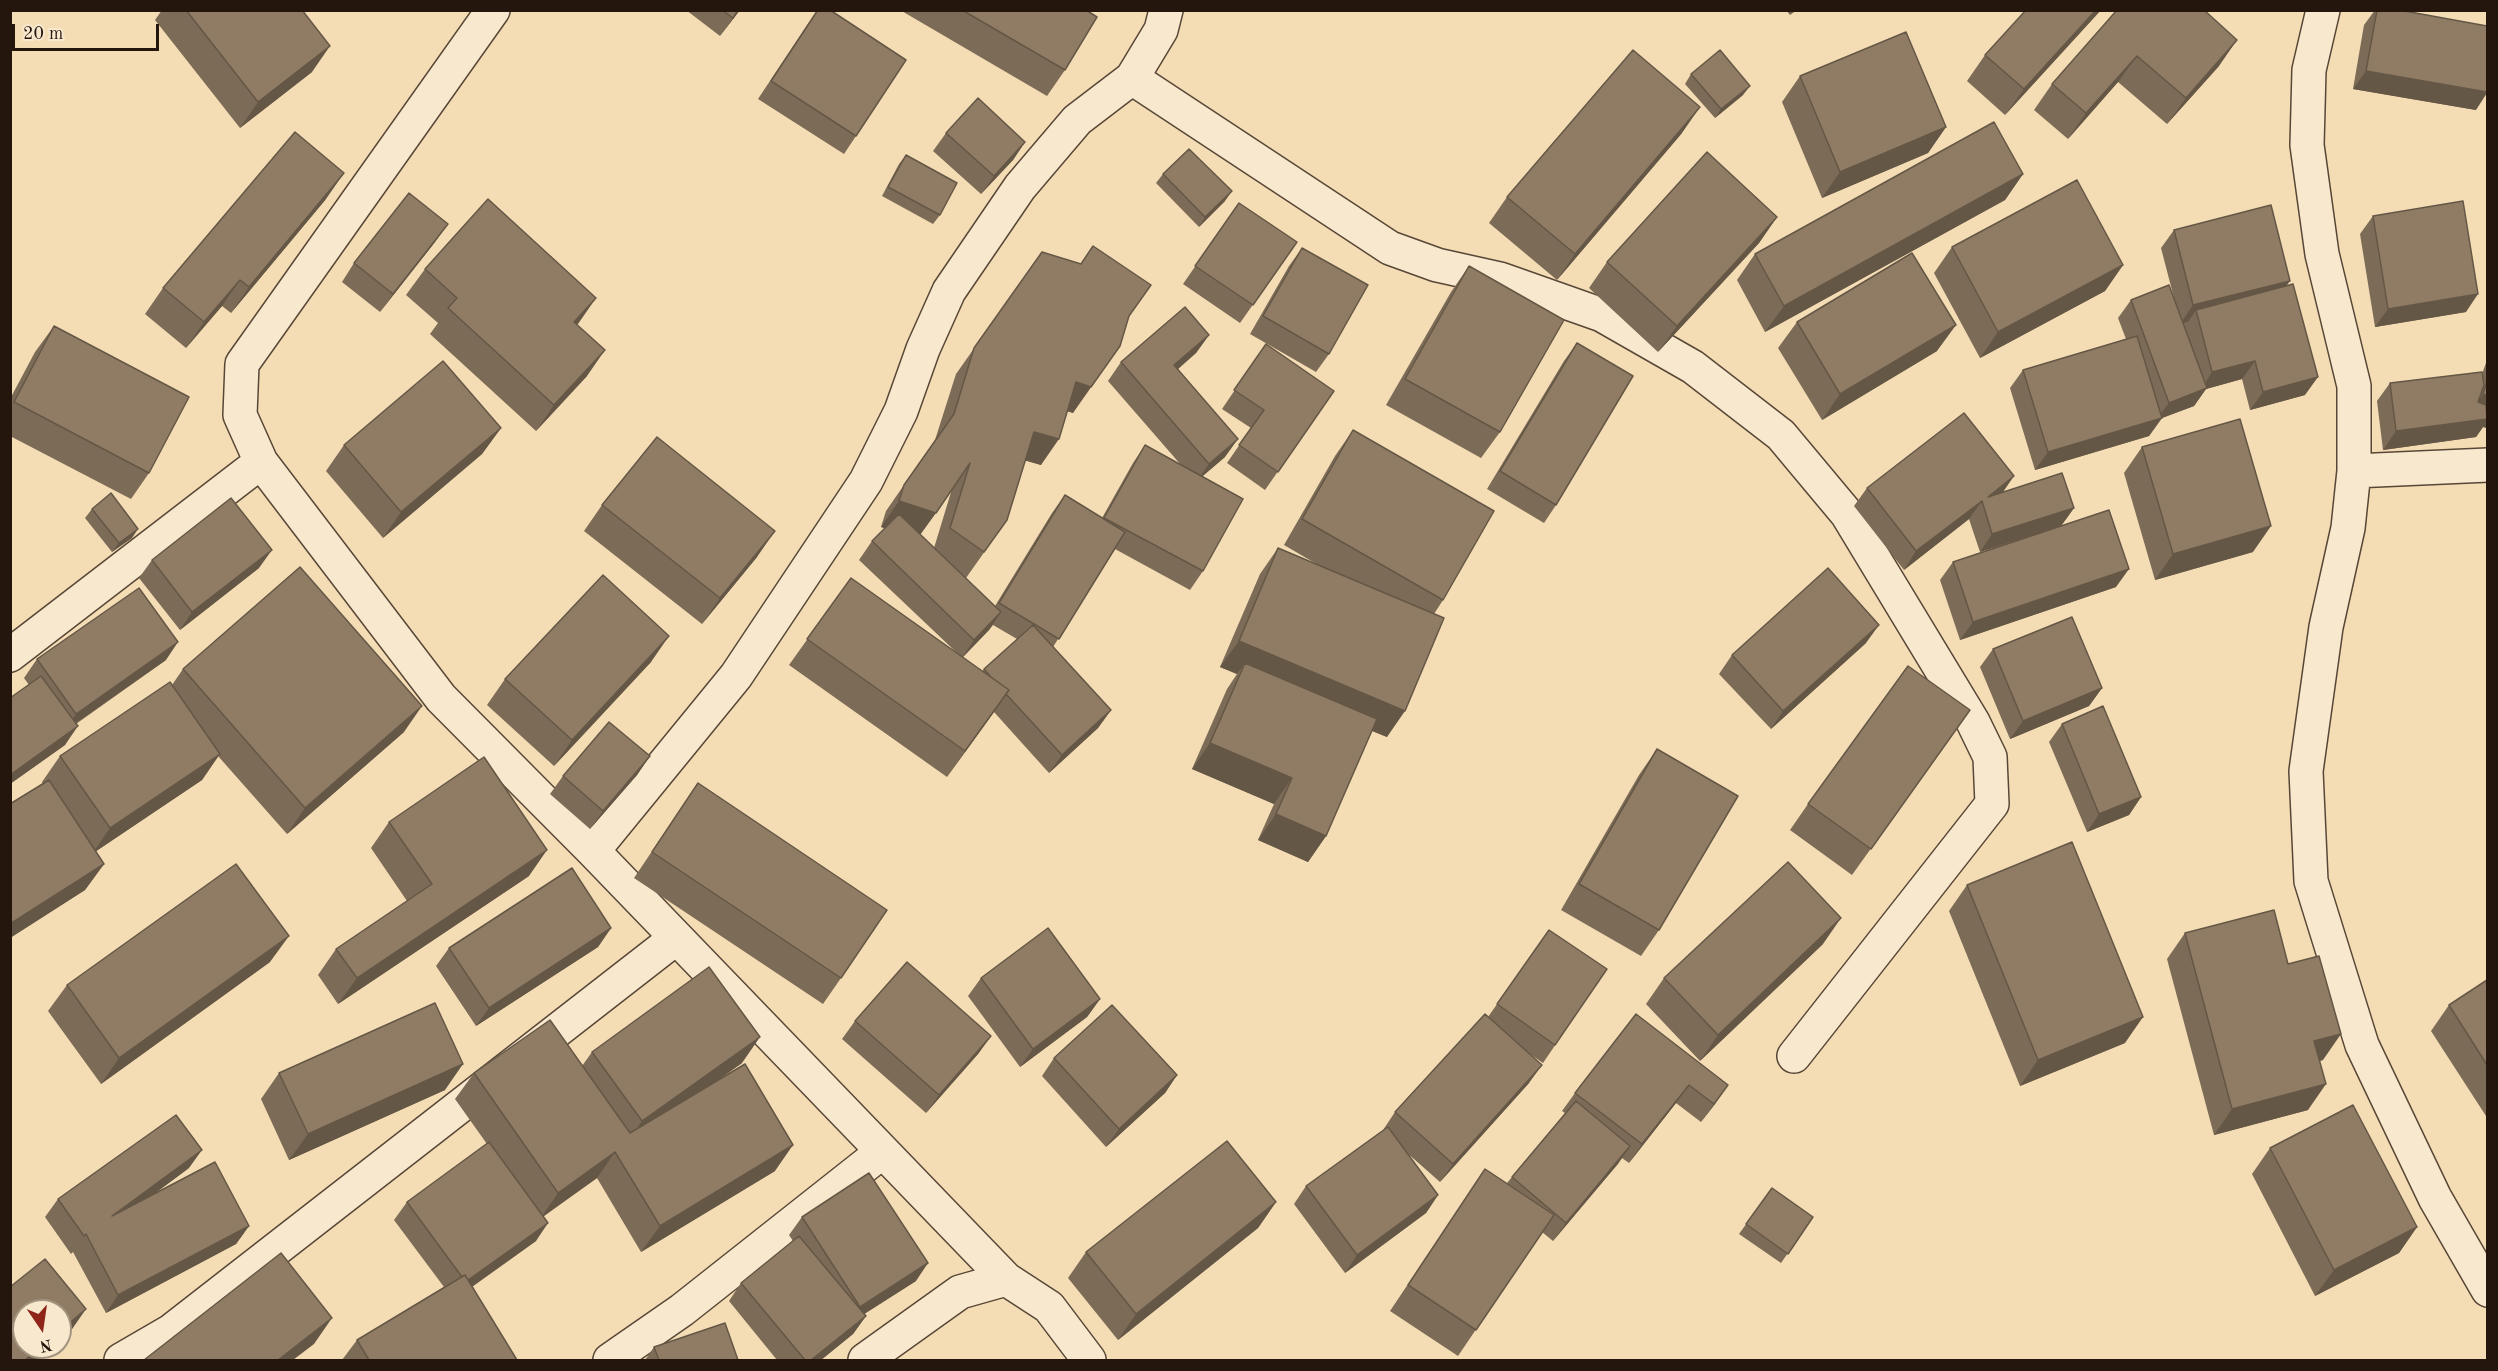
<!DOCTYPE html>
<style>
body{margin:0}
#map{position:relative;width:2498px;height:1371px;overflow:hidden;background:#f4dcb4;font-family:"Old Standard TT",serif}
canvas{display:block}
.frame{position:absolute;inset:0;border:12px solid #24150d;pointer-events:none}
.north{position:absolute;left:12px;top:1299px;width:60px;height:60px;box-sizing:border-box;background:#f8e8ce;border:2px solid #a39481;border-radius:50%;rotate:167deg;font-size:16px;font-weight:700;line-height:24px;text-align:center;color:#24150d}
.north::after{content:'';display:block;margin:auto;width:21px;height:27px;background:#8f2418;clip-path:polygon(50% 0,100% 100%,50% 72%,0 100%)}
.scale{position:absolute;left:12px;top:24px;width:147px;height:27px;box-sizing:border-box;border:3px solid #24150d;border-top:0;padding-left:8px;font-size:18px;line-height:21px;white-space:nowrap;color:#24150d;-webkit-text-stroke:4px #f8e8ce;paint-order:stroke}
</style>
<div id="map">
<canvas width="2498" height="1371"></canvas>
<div class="frame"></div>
<div class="north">N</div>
<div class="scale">20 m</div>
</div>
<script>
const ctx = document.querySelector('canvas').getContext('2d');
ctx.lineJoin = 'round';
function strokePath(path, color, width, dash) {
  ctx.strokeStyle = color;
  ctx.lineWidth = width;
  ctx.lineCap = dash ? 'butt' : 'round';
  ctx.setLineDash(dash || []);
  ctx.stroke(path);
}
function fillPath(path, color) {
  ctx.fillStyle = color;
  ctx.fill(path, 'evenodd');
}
const minor = new Path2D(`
 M493,10l-251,354 -2,51 21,47 180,236 152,153 413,428
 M2323,10l-14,60 -2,75 15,109 32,132v85l-6,57 -22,99 -20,144 5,110 51,164 73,153 53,92
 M1132,78l258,170 47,17 63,14 102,36 91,52 88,68 66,79 126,208 17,35 2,47 -198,252
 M2354,471l134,-6
 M10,655l251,-193
 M593,851l143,-175 130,-195 35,-70 22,-62 26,-58 71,-104 57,-67 55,-42 29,-48 5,-20
 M121,1360l50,-29 505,-393
 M610,1360l72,-50 200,-158
 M865,1360l95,-68 46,-13 43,28 40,53`);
strokePath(minor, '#584737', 36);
strokePath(minor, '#f8e8ce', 33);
fillPath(new Path2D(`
 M162,10h140l10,62 -72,56 -85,-108z
 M686,10h54l-20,26z
 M817,10l39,126 -12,18 -86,-55z
 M900,10h186l-21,60 -18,26z
 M1786,10h11l-7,5z
 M2021,10h80l-96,105 -38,-34 18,-26 39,-42z
 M2117,10l102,56 -52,58 -49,-42 -50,57 -34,-29 18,-26z
 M2375,10h24l77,100 -123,-21 11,-64z
 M1691,74l52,21 -28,23 -30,-34z
 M1800,76l146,51 -18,26 -106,45 -40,-96z
 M946,133l79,9 -12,18 -32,34 -48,-43z
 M1682,133l-125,147 -68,-57 18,-26z
 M906,155l34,60 -7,9 -51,-28 17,-32z
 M1163,174l62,27 -26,26 -43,-44z
 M2023,174l-18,26 -240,132 -28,-52 18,-26z
 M326,199l-95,114 -9,-7 -36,42 -41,-34 18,-26z
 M1239,203l58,39 -57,81 -57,-39z
 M2373,216l93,96 -91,15 -15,-93z
 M1777,217l-18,26 -101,109 -69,-64 18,-26z
 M2174,230l112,56 19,109 -55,15 -8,-31 -36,10 -12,17 -32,12 -13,18 -114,34 -25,-82 13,-18 103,-31 -8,-21 13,-18 43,-2 -13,-50z
 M435,242l-55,70 -38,-30 12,-19z
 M1952,247l171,18 -18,26 -125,67 -46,-85z
 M1302,248l27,106 -13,18 -66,-38 39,-68z
 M1042,252l87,64 -56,97 -6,-2 -26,54 -16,-5 -18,60 -41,58 29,28 57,-93 13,-18 37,23 31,-55 12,-18 36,20 -73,-84 13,-19 88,-27 -13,18 -18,16 47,88 -23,19 1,95 -13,19 -75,-41 -62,98 58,63 -13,18 -49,45 -55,-61 -47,65 -158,-112 62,-87 105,74 -97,-92 13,-19 13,-13 -4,-1 5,-16 49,-71 21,-66zM952,489l-18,59 -14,-13zM993,625l24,14 -35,32 -19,-14 26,-27z
 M1469,266l31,166 -19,26 -95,-53 65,-113z
 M425,269l152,56 10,51 -51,55 -106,-97 8,-11 -32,-28z
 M1797,322l140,29 -115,69 -44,-72z
 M54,326l95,147 -18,26 -121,-63v-37l25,-47z
 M1577,343l-21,162 -12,18 -57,-34 77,-128z
 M1266,344l68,47 -69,99 -38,-27 24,-35 -29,-19z
 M2487,360v68l-4,-1 -7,10 -93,13 -6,-49 13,-18 92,-9z
 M501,428l-19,26 -99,84 -57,-67 18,-26z
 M1353,430l90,170 -9,14 -47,123 -15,-6 -46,105 -18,26 -50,-22 16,-36 -82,-35 35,-80 10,-15 -17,-7 40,-93 18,-26 42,18 -36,-21 51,-89z
 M2142,447l111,105 -98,28 -31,-107z
 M1867,488l136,4 71,16 -13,18 -81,26 -11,-33 -65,51 -50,-64z
 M602,505l155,52 -55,67 -118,-93z
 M92,509l40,29 -20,14 -27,-34z
 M152,560l107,8 -79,62 -41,-52z
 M1953,562l163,25 -156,53 -20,-60z
 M1866,643l-95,86 -52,-55 13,-19z
 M1993,649l109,39 -13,18 -79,33 -30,-72z
 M37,659l129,1 -90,64 -11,21 -55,39v-86l19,-13 -5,-7z
 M651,662l-97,104 -67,-61 18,-26z
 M183,669l221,63 -117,102 -69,-78 -16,24 -106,71 8,13 -19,26 -75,48v-134l33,-20 -1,-2 18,-26 112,-71z
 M1970,710l-118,165 -62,-45 18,-26z
 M2062,724l79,73 -12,18 -42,17 -38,-90z
 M1657,749l2,181 -18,26 -80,-46 78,-135z
 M650,756l-13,19 -47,54 -40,-35 13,-18z
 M698,783l143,195 -18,26 -189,-126z
 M389,822l140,54 -191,128 -20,-29 18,-26 71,-48 -36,-53z
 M1967,885l158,158 -105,43 -71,-175z
 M611,928l-13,19 -122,79 -40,-60 13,-18z
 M1549,930l58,39 -64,94 -16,-11 2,31 -89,99 -34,-30 32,43 -12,18 -81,60 -51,-69 12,-18 77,-56 12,-18 93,-95z
 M2185,933l103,31 35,96 -4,1 -11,49 -94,25 -47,-176z
 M1823,944l-123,117 -54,-57 18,-26z
 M270,962l-169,122 -53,-73 19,-26z
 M981,978l119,21 -13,18 -67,50 -52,-71z
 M2487,980v135l-1,1 -55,-85 18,-26z
 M1636,1014l79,90 -14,18 -25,-19 -47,60 -7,-5 -69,83 -11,-9 -84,124 -68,-45 95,-142 22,14 58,-70 -3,-2 13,-18z
 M855,1021l136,15 -13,18 -52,59 -84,-74z
 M592,1052l150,11 -24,17 57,91 -134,81 -44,-74 -54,38 -7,25 -64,46 45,73h-175l15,-20 87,-53 -50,-67 13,-18 80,-58 -32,-45 19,-26 108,-7z
 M1054,1058l123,17 -12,18 -59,54 -64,-71z
 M279,1073l166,17 -156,70 -28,-61z
 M2270,1148l147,79 -18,26 -84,43 -63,-122z
 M189,1168l-35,26 95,32 -13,18 -130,69 -33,-61 -2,2 -26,-37 13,-18z
 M1772,1188l41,29 -32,46 -42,-29z
 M1276,1202l-18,26 -140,112 -50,-62 18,-26z
 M802,1217l114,64 -52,33 2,2 -13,18 -32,26h-44l-48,-59 12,-18 52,-42 -4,-6z
 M654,1347l84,13h-93z`), '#7c6b56');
fillPath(new Path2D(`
 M738,10h2l-20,26 13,-18z
 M2096,10h5l-96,105 19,-26z
 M2237,40l-18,26 -52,58 19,-26z
 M330,46l-18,26 -72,56 18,-26z
 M2137,56l-19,26 -50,57 18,-26z
 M2366,71l121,21v1l-11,17 -123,-21z
 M1750,86l-7,9 -28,23 6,-9z
 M1700,107l-18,26 -125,147 18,-26z
 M1946,127l-18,26 -106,45 18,-26z
 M1025,142l-12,18 -32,34 13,-18z
 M344,173l-18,26 -95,114 18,-26z
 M2023,174l-18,26 -240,132 19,-26z
 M1232,191l-7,10 -26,26 6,-10z
 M1777,217l-18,26 -101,109 19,-26z
 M448,224l-13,18 -55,70 13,-18z
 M2123,265l-18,26 -125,67 18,-26z
 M240,280l-18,26 -36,42 18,-26z
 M2290,281l-13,18 -81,11 -8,12 -8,2 13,-19z
 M2478,294l-12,18 -91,15 13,-18z
 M596,298l-18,26 -22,24 18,-26z
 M1956,325l-19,26 -115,69 18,-26z
 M1209,335l-13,18 -34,30 12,-18z
 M1120,346l-47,67 -15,-5 18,-26z
 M605,350l-18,26 -51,55 18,-26z
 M2255,361l-13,18 -36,10 -12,17 -32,12 -13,18 -114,34 13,-18 108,-32 13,-17 31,-12 12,-19z
 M2318,377l-13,18 -55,15 13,-18z
 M2483,394l4,2v32l-4,-1 -7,10 -93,13 13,-19 69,-11z
 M501,428l-19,26 -99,84 18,-26z
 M1034,432l25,7 -18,26 -25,-7z
 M1238,439l-13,18 -29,25 13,-18z
 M2014,476l-13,19 -13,2z
 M899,501l37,12 -19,26 -36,-12z
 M1982,501l-13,18 -65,51 12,-19z
 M2074,508l-13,18 -81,26 12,-18z
 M2271,526l-18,26 -98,28 18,-26z
 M138,529l-6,9 -20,14 7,-9z
 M775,531l-18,26 -55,67 18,-26z
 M272,550l-13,18 -79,62 12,-18z
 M2129,569l-13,18 -156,53 13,-18z
 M1001,612l-12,18 -27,28 12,-18z
 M1879,625l-13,18 -95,86 12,-18z
 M669,636l-18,26 -97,104 18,-26z
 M1239,641l166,70 -18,26 -147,-61 5,-13 -8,11 -17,-7z
 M178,642l-12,18 -103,72 13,-18z
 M2102,688l-13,18 -79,33 13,-18z
 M1009,690l-18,26 -44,61 18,-26z
 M422,706l-18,26 -117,102 18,-26z
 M1111,710l-13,18 -49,45 13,-18z
 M78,726l-13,19 -55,39v-9z
 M1210,743l82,35 -18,26 -82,-35z
 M220,754l-18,26 -110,74 18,-26z
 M650,756l-13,19 -47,54 13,-18z
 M2141,797l-12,18 -42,17 12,-18z
 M1276,814l50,22 -18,26 -50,-22z
 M547,850l-18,26 -191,128 19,-26z
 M104,864l-19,26 -75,48v-14z
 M1841,918l-18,26 -123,117 18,-26z
 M611,928l-13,19 -122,79 13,-18z
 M289,936l-19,26 -169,122 18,-26z
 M1100,999l-13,18 -67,50 13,-18z
 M2143,1017l-18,26 -105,43 18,-26z
 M2341,1034l-18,26 -27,7 18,-26z
 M991,1036l-13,18 -52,59 13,-18z
 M760,1037l-18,26 -118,84 18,-26z
 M463,1064l-18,26 -156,70 19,-26z
 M1542,1065l-13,18 -89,99 13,-18z
 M1177,1075l-12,18 -59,54 13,-18z
 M2326,1084l-18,26 -94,25 18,-26z
 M1689,1085l-13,18 -47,60 13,-19z
 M1728,1085l-13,19 -14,18 13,-18z
 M793,1145l-18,26 -134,81 19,-26z
 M1630,1146l-12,18 -65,77 13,-18z
 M202,1150l-13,18 -89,66 12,-18z
 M615,1152l-18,26 -57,41 18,-26z
 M1438,1195l-12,18 -81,60 12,-18z
 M1276,1202l-18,26 -140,112 18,-26z
 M548,1223l-12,18 -83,59 13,-18z
 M249,1226l-13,18 -130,69 12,-18z
 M2417,1227l-18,26 -84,43 19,-26z
 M928,1263l-12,18 -69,44 13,-18z
 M86,1309l-18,26 -8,7v-11z
 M866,1316l-13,18 -32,26h-10z
 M332,1318l-18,26 -21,16h-15z
 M41,1347h13l-16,13h-13z`), '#655746');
const building = new Path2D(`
 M186,10h116l28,36 -72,56z
 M722,10h16l-5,8z
 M818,10h12l76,50 -50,76 -85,-55z
 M962,10h124l11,7 -32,53z
 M2026,10h70l-72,79 -39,-34z
 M2117,10h87l33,30 -51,58 -49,-42 -51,57 -34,-29z
 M2377,10h22l88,16v66l-121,-21z
 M1906,32l40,95 -106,45 -40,-96z
 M1633,50l67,57 -125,147 -68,-57z
 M1720,50l30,36 -29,23 -30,-35z
 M978,98l47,44 -31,34 -48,-43z
 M1994,122l29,52 -239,132 -29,-52z
 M295,132l49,41 -95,114 -9,-7 -36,42 -41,-34z
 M1189,149l43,42 -27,26 -42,-43z
 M1707,152l70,65 -100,109 -70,-64z
 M906,155l51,28 -17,32 -52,-28z
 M2077,180l46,85 -125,67 -46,-85z
 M409,193l39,31 -55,70 -39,-31z
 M488,199l108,99 -22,24 31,28 -51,55 -106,-97 9,-10 -32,-29z
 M2463,201l15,93 -90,15 -15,-93z
 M1239,203l58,39 -44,63 -58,-39z
 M2271,205l19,76 -97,24 -19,-75z
 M1093,246l58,39 -22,31 -9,30 -29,41 -15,-5 -17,57 -25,-7 -27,88 -23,32 -34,-24 20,-65 -34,50 -37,-12 5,-16 50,-71 20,-66 68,-96 39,12z
 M1302,248l66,37 -39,69 -66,-38z
 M1912,253l44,72 -116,69 -43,-72z
 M1469,266l95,54 -64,112 -95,-53z
 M2293,284l25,93 -55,15 -8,-31 -43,11 -16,-62z
 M2169,285l38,103 -38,15 -38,-103z
 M1185,307l24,28 -35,30 64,74 -29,25 -88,-102z
 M54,326l135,71 -40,76 -135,-71z
 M2137,336l25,82 -114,34 -25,-82z
 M1577,343l56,33 -77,129 -56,-34z
 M1266,344l68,47 -56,81 -39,-27 25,-35 -30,-20z
 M443,361l58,67 -100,84 -57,-67z
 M2482,372l2,13 -6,17 8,3 1,14 -91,12 -6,-48z
 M2487,382v14l-4,-2z
 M1964,413l50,63 -26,21 74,-24 12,35 -82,26 -10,-33 -66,50 -49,-63z
 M2240,419l31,107 -98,28 -31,-107z
 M1353,430l141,81 -51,89 -141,-81z
 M657,437l118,94 -55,67 -118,-93z
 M1145,445l98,54 -40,72 -99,-53z
 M111,493l27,36 -19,14 -27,-34z
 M1065,495l60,37 -66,107 -60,-36z
 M231,498l41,52 -80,62 -40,-52z
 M2109,510l20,59 -156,53 -20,-60z
 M899,514l102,98 -27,28 -102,-99z
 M1278,548l166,70 -39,93 -166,-70z
 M300,567l122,139 -117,102 -122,-139z
 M1828,568l51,57 -96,86 -51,-56z
 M603,575l66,61 -97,104 -67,-61z
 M851,578l158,112 -44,61 -158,-112z
 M139,588l39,54 -102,72 -39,-55z
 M2072,617l30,71 -79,33 -30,-72z
 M1033,625l78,85 -49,45 -56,-61 3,-4 -18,-13 -7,-8z
 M1245,663l132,56 -51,117 -50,-22 16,-36 -82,-35z
 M1908,666l62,44 -99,139 -63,-45z
 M41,676l37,50 -68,49v-77z
 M170,682l50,72 -110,74 -50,-72z
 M2103,706l38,91 -42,17 -37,-90z
 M609,722l41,34 -47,55 -40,-35z
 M1657,749l81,47 -79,134 -80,-46z
 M484,757l63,93 -190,128 -21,-29 96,-65 -43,-62z
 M49,780l55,84 -94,60v-120z
 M698,783l189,127 -46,68 -189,-126z
 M2072,842l71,175 -105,43 -71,-175z
 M1788,862l53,56 -123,117 -54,-57z
 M236,864l53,72 -170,122 -52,-73z
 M572,868l39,60 -122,80 -40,-60z
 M2274,910l14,54 31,-8 22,78 -27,7 12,43 -94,25 -47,-176z
 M1048,928l52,71 -67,50 -52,-71z
 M1549,930l58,39 -52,76 -58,-41z
 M907,962l84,74 -52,59 -84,-74z
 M709,967l51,70 -118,84 -50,-69z
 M2487,980v85l-38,-60z
 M435,1003l28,61 -155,70 -29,-61z
 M1112,1005l65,70 -58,54 -65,-71z
 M1485,1014l57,51 -89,99 -58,-52z
 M1636,1014l92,71 -14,19 -25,-19 -47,59 -67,-51z
 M550,1020l80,113 115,-69 48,81 -133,81 -45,-74 -57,41 -84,-120z
 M1576,1101l54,45 -64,77 -54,-46z
 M2353,1105l64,122 -83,43 -64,-122z
 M176,1115l26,35 -90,66 103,-54 34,64 -131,69 -32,-61 -2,2 -26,-37z
 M1388,1127l50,68 -81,60 -51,-69z
 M1227,1141l49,61 -140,112 -50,-62z
 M489,1142l59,81 -80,57 -3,-5 -3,2 -55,-75z
 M1485,1169l69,46 -78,115 -68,-45z
 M869,1173l59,90 -68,44 -58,-90z
 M1772,1188l41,29 -25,37 -42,-30z
 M799,1236l67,80 -55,44h-6l-64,-77z
 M281,1253l51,65 -54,42h-134z
 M45,1259l41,50 -26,22v-20h-36v36h17l-16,13h-15v-73z
 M465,1275l52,85h-148l-12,-20z
 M725,1323l13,37h-79l-5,-13z`);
fillPath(building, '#907c64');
strokePath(building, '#655746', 1.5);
</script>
